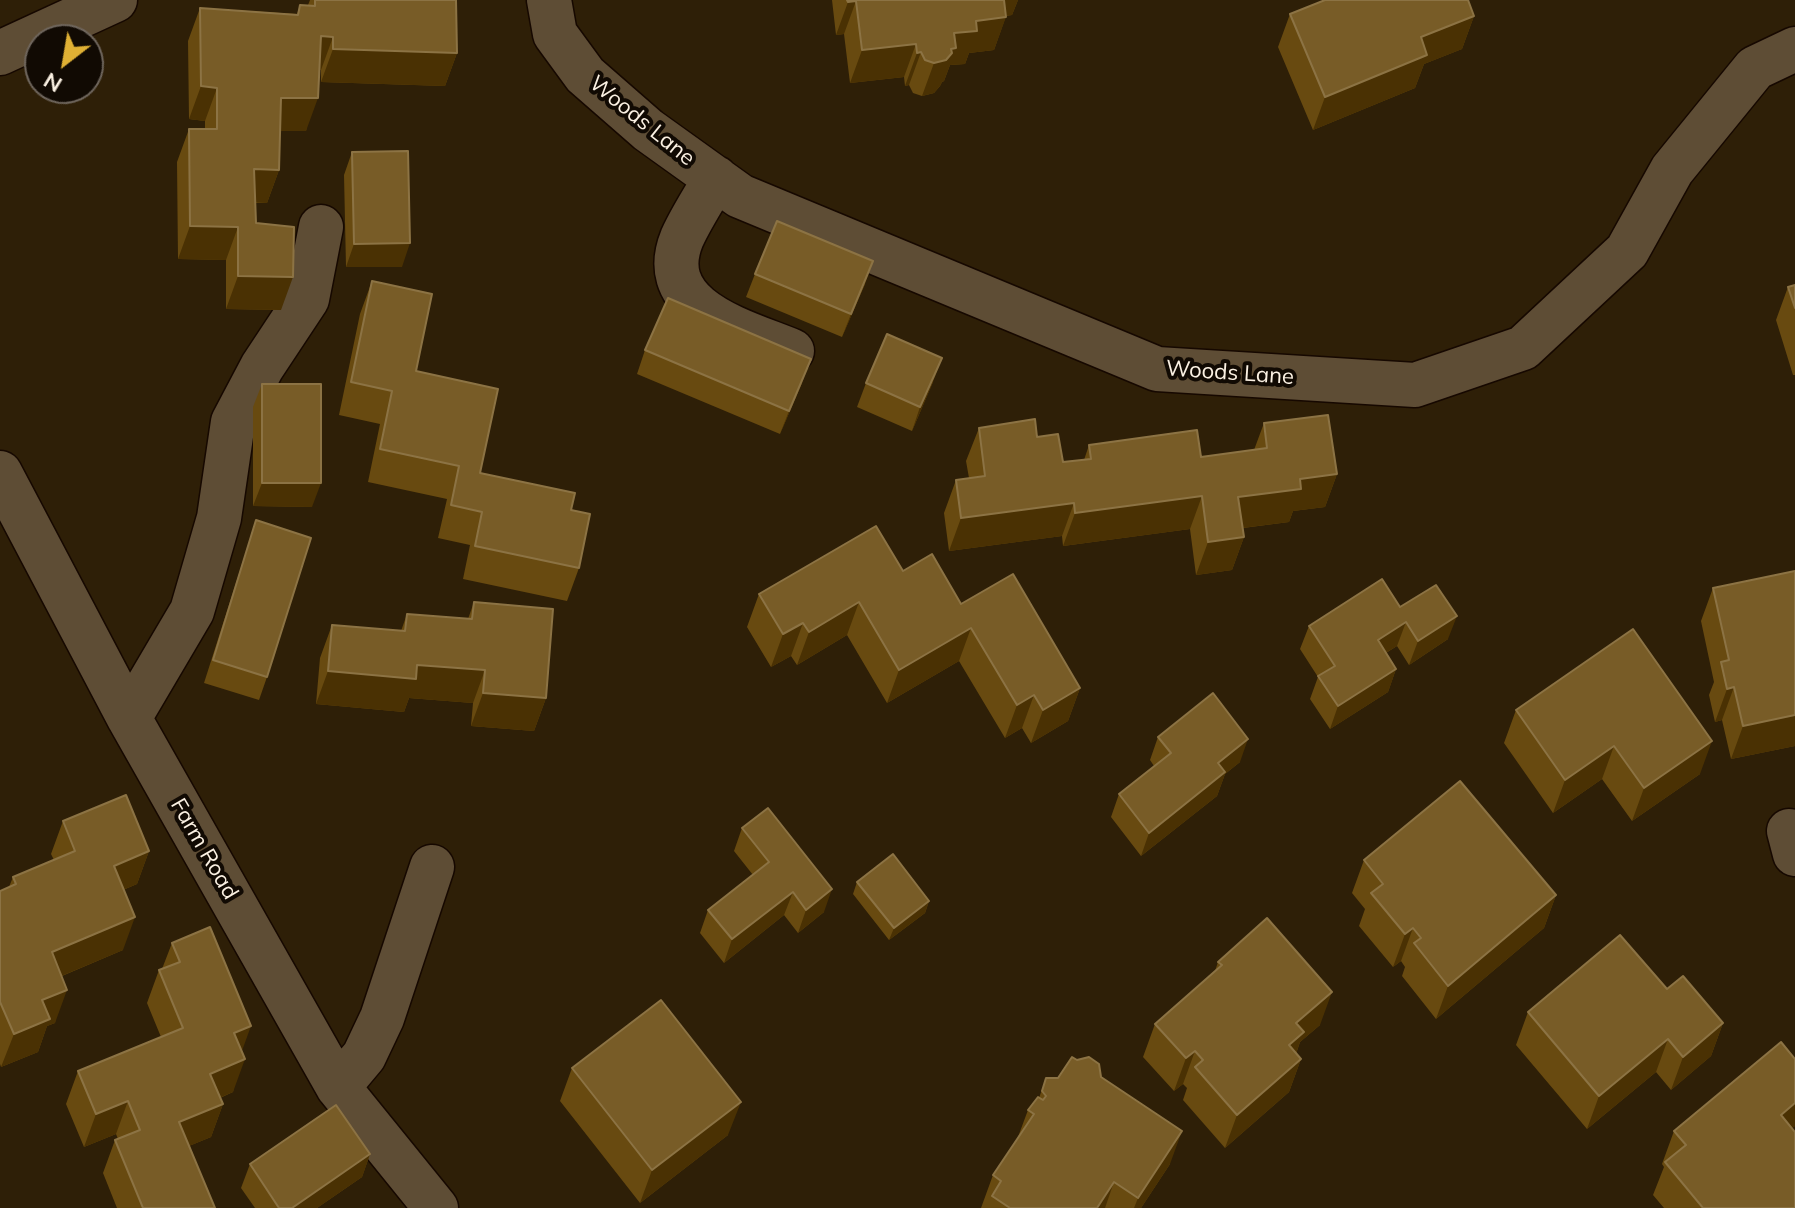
<!DOCTYPE html>
<style>
body{margin:0}
#map{position:relative;width:1795px;height:1208px;overflow:hidden;background:#2e1f07;font-family:Mulish,sans-serif}
canvas{display:block}
.north{position:absolute;left:24px;top:24px;width:80px;height:80px;box-sizing:border-box;background:#110a03;border:2px solid #6f665d;border-radius:50%;rotate:211deg;font-size:22px;font-weight:700;line-height:32px;text-align:center;color:#fbf1e3}
.north::after{content:'';display:block;margin:auto;width:28px;height:36px;background:#dfb034;clip-path:polygon(50% 0,100% 100%,50% 72%,0 100%)}
</style>
<div id="map">
<canvas width="1795" height="1208"></canvas>
<div class="north">N</div>
</div>
<script>
const ctx = document.querySelector('canvas').getContext('2d');
ctx.lineJoin = 'round';
function strokePath(path, color, width, dash) {
  ctx.strokeStyle = color;
  ctx.lineWidth = width;
  ctx.lineCap = dash ? 'butt' : 'round';
  ctx.setLineDash(dash || []);
  ctx.stroke(path);
}
function fillPath(path, color) {
  ctx.fillStyle = color;
  ctx.fill(path, 'evenodd');
}
function label(font, color, halo, rows, align = 'center') {
  ctx.font = font + ' Mulish,sans-serif';
  ctx.lineWidth = 8;
  ctx.setLineDash([]);
  ctx.textBaseline = 'middle';
  ctx.strokeStyle = halo;
  ctx.fillStyle = color;
  for (const [text, x, y, turn = 0] of rows) {
    ctx.save();
    ctx.translate(x, y);
    ctx.rotate((+turn || 0) * Math.PI / 180);
    ctx.textAlign = isNaN(turn) ? turn : align;
    if (halo) ctx.strokeText(text, 0, 0);
    ctx.fillText(text, 0, 0);
    ctx.restore();
  }
}
const minor = new Path2D(`
 M549,0l6,34 30,41 63,55 92,66 417,173 258,16 108,-37 104,-97 45,-81 83,-102 40,-19
 M0,53l115,-53
 M716,178c-12,20 -25,40 -34,60 -29,71 62,93 110,113
 M0,473l129,245 209,369 98,121
 M129,718l63,-107 27,-93 14,-96 29,-55 45,-68 14,-72
 M1789,831l6,23
 M338,1087l26,-31 18,-38 50,-151`);
strokePath(minor, '#160800', 47);
strokePath(minor, '#5e4d35', 44);
fillPath(new Path2D(`
 M310,0h146l1,53 -12,33 -124,-4v-12h-2l-13,61h-26l-1,39 -12,33h-11v20l25,87 -55,-1v-49l-48,-1 -1,-97 12,-33h16v-8l-16,-2 -1,-78 12,-33 97,6 3,-9h8z
 M832,0h186l-6,15 -6,1 -12,34 -25,3 -4,11 -15,1 -6,16 -2,1 -2,4 -6,7 -12,3 -9,-3 -4,-8 -4,1 -1,-9 -54,6 -6,-49 -8,1z
 M1290,14l184,2 -12,33 -38,15 -9,24 -102,42 -35,-83z
 M352,152l50,115h-56l-2,-92z
 M755,274l110,10 -23,53 -96,-40z
 M372,281l44,90 64,102 91,37 8,58 -12,33 -104,-22 7,-34 -32,-7 9,-39 -79,-17 12,-58 -41,-9 21,-101z
 M1795,285v90h-2l-17,-55 12,-33z
 M645,350l157,33 -22,51 -143,-60z
 M933,382l-21,49 -55,-24 9,-24z
 M262,384l50,123 -59,-1v-99z
 M1264,423l73,51 -12,33 -32,4 -4,11 -46,6 1,9 -12,33 -36,5 -6,-46 -127,17 -1,-10 -113,15 -5,-38 12,-33 13,-2 -3,-17 13,-33 58,9 26,25 21,-2 5,-15 112,12 53,-7z
 M256,520l11,157 -8,23 -55,-17z
 M903,571l58,33 119,84 -12,33 -37,22 -9,-15 -17,10 -46,-77 -72,42 -40,-68 -50,30 -6,-9 -20,11 -24,-40 12,-33z
 M1795,571v175l-64,13 -9,-39 -7,2 -6,-27 5,-13 -13,-61 12,-33z
 M474,602l72,96 -12,33 -63,-5 2,-23 -64,-5 -5,14 -88,-8 4,-46 12,-33 69,6 6,-17 61,5z
 M1400,607l48,32 -39,26 -12,-19 -11,7 10,16 -8,23 -58,37 -20,-30 8,-22 -18,-28 9,-23z
 M1516,710l184,64 -68,47 -30,-42 -49,34 -49,-70z
 M1158,737l82,25 -15,12 -8,22 -76,60 -30,-39 8,-23 35,-28 -4,-6z
 M63,821l86,30 -12,33 -14,6v60l-61,26 -7,47 -8,3 -9,26 -37,15 -1,-3v-173l9,-4 4,-10 41,-17 -3,-6z
 M742,828l82,84 -26,21 -14,-18 -60,48 -24,-30 8,-23 45,-35 -19,-24z
 M1364,860l192,35 -12,33 -108,91 -34,-43 3,-9 -4,-6 -8,6 -34,-41 6,-17 -13,-16z
 M857,882l72,19 -4,12 -36,27 -36,-46z
 M172,943l70,109 -9,40 -13,6 3,6 -12,33 -22,9 26,62h-98l-14,-35 12,-33 3,-1 -2,-5 -32,13 -18,-43 12,-33 83,-34 -14,-34 12,-33 3,-1z
 M1218,962l102,63 -20,17 -4,12 5,5 -12,33 -64,56 -42,-48 4,-12 -4,-4 -9,7 -31,-34 12,-33 60,-53z
 M1667,989l56,34 -12,33 -40,34 -15,-18 -69,57 -71,-84 12,-33z
 M572,1068l156,67 -88,68 -80,-102z
 M1101,1077l69,87 -29,44h-160l12,-33 25,-38 10,-27 11,-12 7,-20z
 M1795,1126l-3,2 3,80h-131l-11,-13 11,-28 -2,-3 12,-33z
 M370,1154l-8,23 -45,31h-62l-14,-20 9,-24z`), '#684a10');
fillPath(new Path2D(`
 M997,0h21l-6,15 -21,2z
 M856,1l-12,33 -8,1 12,-33z
 M1474,16l-12,33 -38,15 -9,24 -102,42 12,-33 96,-60z
 M1006,17l-12,33 -25,3 -4,11 -15,1 -6,16 -2,1 -2,4 -6,7 -12,3 12,-33 20,-30 22,-12z
 M321,36l12,1 -12,33 -12,-1z
 M916,44l-12,33 -54,6 12,-33z
 M333,49l124,4 -12,33 -124,-4z
 M921,52l-12,33 -4,1 12,-33z
 M201,86l16,2 -12,33 -16,-2z
 M281,98h37l-12,33h-37z
 M254,169l25,1 -12,33 -25,-1z
 M190,226l48,1 -12,33 -48,-1z
 M410,243l-8,24h-56l8,-23z
 M873,261l-8,23 -23,53 9,-23z
 M238,276l55,1 -12,33 -55,-1z
 M942,358l-9,24 -21,49 8,-24z
 M811,359l-9,24 -22,51 9,-23z
 M1337,474l-12,33 -32,4 -4,11 -63,8 12,-33 62,-18z
 M262,483h59l-9,24 -59,-1z
 M1202,496l-12,33 -127,17 12,-33z
 M1074,503l-12,33 -113,15 12,-33z
 M1244,537l-12,33 -36,5 12,-33z
 M859,602l-12,33 -50,30 12,-33z
 M1457,616l-9,23 -39,26 9,-24z
 M1406,622l-9,24 -28,17 9,-23z
 M803,623l-12,33 -20,11 12,-33z
 M971,628l-12,33 -72,42 12,-33z
 M417,665l68,5 -12,33 -64,-5 -5,14 -88,-8 12,-33z
 M1396,669l-8,23 -58,37 8,-23z
 M1734,687l-12,33 -7,2 12,-33z
 M1080,688l-12,33 -37,22 12,-33z
 M483,693l63,5 -12,33 -63,-5z
 M1034,695l-12,33 -17,10 12,-33z
 M1795,715v31l-64,13 12,-33z
 M1248,739l-8,23 -15,12 -8,22 -76,60 8,-23 69,-70z
 M1712,741l-12,33 -68,47 12,-33z
 M1614,746l-12,33 -49,34 12,-33z
 M149,851l-12,33 -36,15 13,-33z
 M832,889l-8,23 -26,21 8,-23z
 M793,892l-9,23 -60,48 8,-24z
 M1556,895l-12,33 -108,91 12,-33z
 M929,901l-4,12 -36,27 5,-12z
 M135,917l-12,33 -83,35 12,-33z
 M1413,928l-12,33 -8,6 12,-33z
 M67,990l-12,33 -8,3 -9,26 -37,15 13,-33 28,-34z
 M1332,992l-12,33 -20,17 -8,23 -15,13 19,-55z
 M1723,1023l-12,33 -40,34 12,-33z
 M251,1026l-12,33 -5,-26z
 M1668,1039l-12,33 -69,57 12,-33z
 M1195,1051l-12,33 -9,7 12,-33z
 M245,1059l-12,33 -35,15 12,-33z
 M1301,1059l-12,33 -64,56 12,-33z
 M128,1101l-12,33 -32,13 12,-33z
 M741,1102l-13,33 -88,68 12,-33z
 M1795,1103v23l-26,22 12,-33z
 M223,1104l-12,33 -44,18 12,-33z
 M1182,1131l-12,33 -29,44h-7l4,-10z
 M370,1154l-8,23 -45,31h-25z
 M1114,1182l-9,26h-8z`), '#4a3103');
const building = new Path2D(`
 M315,0h141l1,53 -124,-4v-12l-12,-1 -3,62h-37l-2,72 -25,-1 2,54 38,4 -1,50 -55,-1v-49l-48,-1 -1,-97h28v-41l-16,-2 -1,-78 98,7 2,-10 15,1z
 M847,0h157l2,17 -30,4 1,10 -23,2 2,15 -5,1 1,4 -6,7 -12,3 -9,-3 -4,-8 -4,1 -1,-9 -54,6 -6,-49 -8,1z
 M1325,0h143l6,16 -53,21 6,18 -102,42 -35,-83z
 M408,151l2,92 -56,1 -2,-92z
 M777,221l96,40 -22,53 -96,-40z
 M372,281l60,13 -16,77 82,18 -18,84 95,20 -4,17 19,4 -11,54 -104,-22 7,-34 -31,-7 8,-39 -79,-17 12,-58 -41,-9z
 M1795,285v23l-7,-21z
 M668,298l143,61 -22,52 -144,-61z
 M887,334l55,24 -22,49 -54,-24z
 M262,384h59v99h-59z
 M1328,415l9,59 -37,5 1,10 -63,8 6,40 -36,5 -6,-46 -127,17 -1,-10 -113,15 -5,-38 29,-4 -6,-48 56,-9 2,18 21,-3 5,28 28,-3 -2,-14 108,-15 4,27 66,-9 -3,-25z
 M256,520l55,18 -44,139 -54,-17z
 M876,526l27,45 29,-17 29,50 52,-30 67,114 -37,22 -9,-15 -17,10 -46,-77 -72,42 -40,-68 -50,30 -6,-9 -20,11 -24,-40z
 M1795,571v144l-52,11 -9,-39 -7,2 -6,-27 8,-2 -16,-72z
 M1382,579l18,28 36,-22 21,31 -39,25 -12,-19 -28,18 18,29 -58,37 -20,-30 17,-10 -26,-40z
 M474,602l79,7 -7,89 -63,-5 2,-23 -68,-5 -1,14 -88,-8 4,-46 73,6 2,-17 65,5z
 M1633,629l79,112 -68,47 -30,-42 -49,34 -49,-70z
 M1213,693l35,46 -30,24 7,9 -76,61 -30,-39 52,-41 -13,-16z
 M1460,781l96,114 -108,91 -34,-43 7,-5 -8,-10 -8,6 -34,-41 12,-9 -19,-24z
 M126,795l23,56 -35,15 21,51 -83,35 15,38 -25,10 8,19 -36,15 -14,-32v-111l16,-7 -3,-7 62,-26 -12,-30z
 M768,808l64,81 -26,21 -13,-18 -61,47 -24,-29 61,-48 -27,-34z
 M893,854l36,47 -35,27 -37,-46z
 M1267,918l65,74 -36,31 8,9 -15,13 12,14 -64,56 -42,-48 8,-7 -8,-9 -9,7 -31,-34 67,-59 -4,-3z
 M210,927l41,99 -17,7 11,26 -35,15 13,30 -44,18 36,86h-72l-28,-68 25,-10 -12,-29 -32,13 -18,-43 105,-43 -24,-58 21,-8 -8,-19z
 M1620,935l47,54 16,-13 40,47 -40,34 -15,-18 -69,57 -71,-84z
 M661,1000l80,102 -89,68 -80,-102z
 M1781,1042l14,17v44l-14,12 14,17v76h-92l-38,-46 21,-17 -12,-14z
 M1072,1057l5,3 12,-3 10,7 2,13 81,54 -44,67 -24,-16 -17,26h-87l-18,-12 9,-15 -8,-6 41,-61 -6,-4 10,-13 5,3 3,-4 -4,-5 4,-13h12z
 M336,1105l34,49 -78,54h-13l-29,-44z`);
fillPath(building, '#785c27');
strokePath(building, '#8c7344', 2);
label('22px', '#fbf1e3', '#110a03', [
 ["Woods Lane",642,121,39],
 ["Woods Lane",1230,373,4],
 ["Farm Road",204,849,60]
]);
</script>
